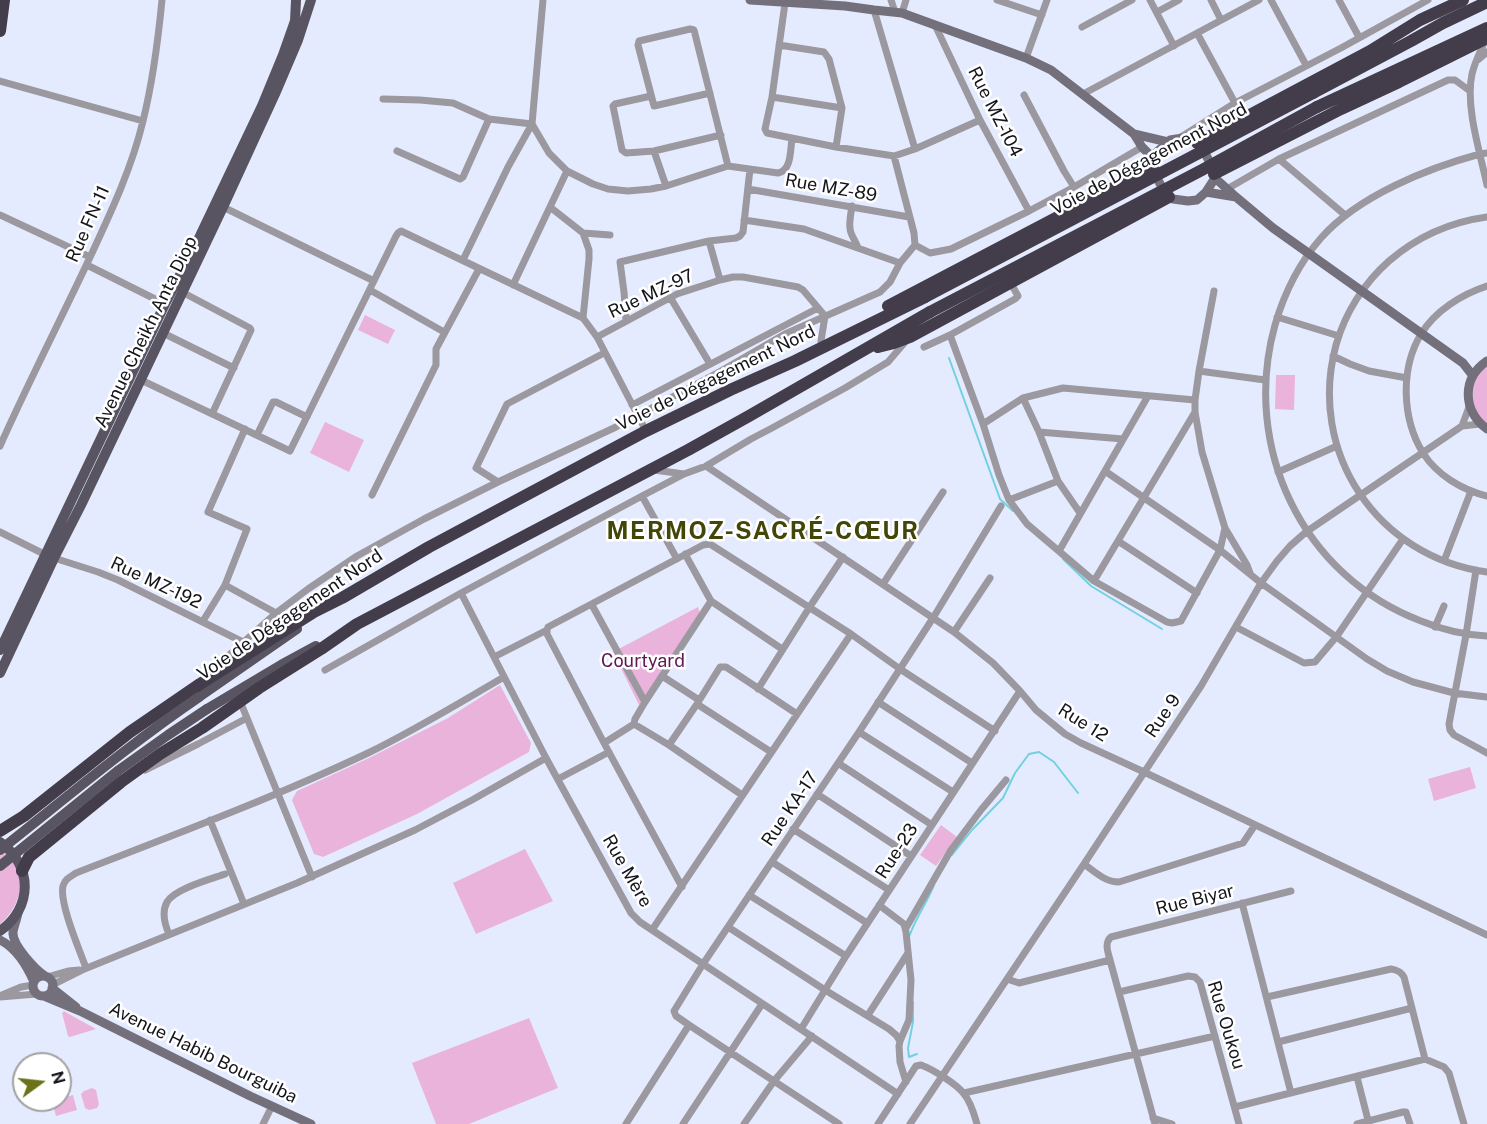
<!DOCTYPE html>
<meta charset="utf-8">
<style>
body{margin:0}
#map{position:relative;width:1487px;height:1124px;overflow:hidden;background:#e5ebfe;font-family:"Public Sans",sans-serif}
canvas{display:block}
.north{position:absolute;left:12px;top:1052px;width:60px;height:60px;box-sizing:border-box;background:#fff;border:2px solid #a1a1a4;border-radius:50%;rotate:75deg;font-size:16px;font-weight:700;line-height:24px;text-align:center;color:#13151b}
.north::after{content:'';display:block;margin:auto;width:21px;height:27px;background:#6c7218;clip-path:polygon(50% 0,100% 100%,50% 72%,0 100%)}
</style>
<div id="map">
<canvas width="1487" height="1124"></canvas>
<div class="north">N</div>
</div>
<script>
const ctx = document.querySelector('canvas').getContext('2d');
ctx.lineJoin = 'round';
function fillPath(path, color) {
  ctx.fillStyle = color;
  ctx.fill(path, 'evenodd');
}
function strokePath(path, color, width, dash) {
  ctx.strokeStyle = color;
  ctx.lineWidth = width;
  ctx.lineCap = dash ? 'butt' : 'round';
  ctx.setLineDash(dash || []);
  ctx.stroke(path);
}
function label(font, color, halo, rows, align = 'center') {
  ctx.font = font + ' "Public Sans",sans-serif';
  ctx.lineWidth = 5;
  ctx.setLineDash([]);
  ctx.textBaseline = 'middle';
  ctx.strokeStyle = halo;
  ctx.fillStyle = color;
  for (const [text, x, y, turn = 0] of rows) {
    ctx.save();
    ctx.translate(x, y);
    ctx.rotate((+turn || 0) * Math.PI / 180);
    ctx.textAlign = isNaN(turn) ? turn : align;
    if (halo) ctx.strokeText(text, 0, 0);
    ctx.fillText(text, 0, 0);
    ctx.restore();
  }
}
fillPath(new Path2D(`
 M365,315l30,15 -7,14 -30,-14z
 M1487,364v62l-15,-18v-25z
 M1276,375h19l-1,35 -19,-1z
 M325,422l39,18 -15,32 -39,-19z
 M698,607l2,6 -61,92 -26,-53z
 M500,685l31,58 -2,9 -112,62 -94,43 -9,-3 -22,-54 5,-9 72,-33 79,-40z
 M1470,767l6,21 -42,13 -6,-22z
 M941,825l16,12 -21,29 -16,-11z
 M0,847c3,3 7,7 10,10 18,23 10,50 -10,67z
 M525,849l28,52 -77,33 -23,-51z
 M64,1011l3,2 29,16 -26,8 -2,-1 -6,-23z
 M529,1018l29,70 -89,36h-33l-24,-61z
 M92,1088l4,2 3,14 -2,4 -8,2 -4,-2 -4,-14 3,-3z
 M73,1095l4,15 -21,6 -4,-15 8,-1v-1z`), '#eab3db');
strokePath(new Path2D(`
 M949,358l51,141 13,12
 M1063,559l28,27 71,43
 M952,855l20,-25 31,-32 12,-25 14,-19 10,-2 15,10 24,31
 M909,937c6,-18 18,-34 25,-52
 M913,1002v20l-5,26 1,9 8,-3`), '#71d1e0', 2);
strokePath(new Path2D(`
 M543,0l-11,124 17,29 18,18 26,13 15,5 20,2 23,-2 15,-3 62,-20 50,7c14,-3 12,-23 14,-34
 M891,0l4,12
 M997,0l45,15
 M1150,0l24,46
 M1211,0l10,20
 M1271,0l35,65
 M1339,0l20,37
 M785,3l-13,94 -7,32 2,4 69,14 58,9 21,-7 65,-29
 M874,10l41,139
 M1157,12l22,-12
 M902,13l4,-13
 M935,25l45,95 49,91
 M1082,27l50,-27
 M1197,33l38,70
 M1486,39c-5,11 -11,22 -14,35 -7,32 8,78 15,111
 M779,45l45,7 5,7 13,49 -6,39
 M1026,58l21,-58
 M1478,60l9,-8
 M0,81l143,40
 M710,93l-56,13 -16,-61 1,-4 51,-12 4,1 34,136
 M1083,94l176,-94
 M1024,95l40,76 10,16
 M651,96l-36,8 -2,2 9,44 4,3 28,-2 67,-16
 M772,97l70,11
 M383,99l37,1 33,3 36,16 43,5 -24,43 -45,93
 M1181,137l54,-34 106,-55 87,-48
 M397,151l63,28 3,-2 26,-58
 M654,151l12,35
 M1487,153l-7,1c-52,14 -122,42 -159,84 -21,24 -37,56 -46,87 -34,122 27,251 146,296 22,9 43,14 66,15
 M1279,159l66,56
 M748,189l161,28
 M1227,189l52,-30 169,-79h7l15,11
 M852,206c-1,7 -3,16 -2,22 0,7 6,13 8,20
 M223,207l151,74
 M550,207l33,26 27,2
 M0,215l90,42
 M1487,217c-37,5 -70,20 -98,44 -25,22 -44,52 -53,84 -29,107 41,212 151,227
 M744,220l60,9 96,34
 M709,241l11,39
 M915,245l15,8 21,-4 78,-38 45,-24 68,-40
 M87,265l78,39
 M513,285l54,-114
 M1487,286c-25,8 -52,25 -66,48 -21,35 -19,85 2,119 14,22 39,37 64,43
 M370,290l74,42
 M182,292l68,36 1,2 -39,84
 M670,297l40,67
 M1277,317l62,19
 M583,318l6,-59v-9l-6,-17
 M626,320l-2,-28 -4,-30 89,-21 27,-3 4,-2 3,-4 7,-63
 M163,333l71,35
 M950,335l33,89 16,51 10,25 18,24 67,57 73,41 5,1 9,-2 39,-71 5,-22 -23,-76 -7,-40v-12l4,-29 15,-80
 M597,337l80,-43 43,-14 13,-3h10l55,10 5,3 22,26 -4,25
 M924,347l26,-12 65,-36 3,-3 -8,-14
 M1333,356l17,8 19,7 38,7
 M1199,371l66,9
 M141,380l149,71 106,-215 2,-3 3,-2 182,87 14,19 49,94
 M1023,398l16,34 19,49 22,32
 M632,405l186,-97
 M983,424l40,-26 40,-10 132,12
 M1462,426l7,-19
 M1039,432l84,7
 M257,435l16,-33h3l31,15
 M0,446c29,-65 62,-129 92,-193 20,-43 40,-86 51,-132 10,-40 15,-80 19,-121
 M706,466l248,166 39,31 27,28 16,19 29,24 16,9 63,29 343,163
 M654,470l30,4
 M1105,471l115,79 41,33 106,76 20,12 26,11 41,11 33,4
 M1278,472l59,-26
 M498,482l-22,-14 31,-64 97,-51
 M372,495l64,-130v-16l43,-80
 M642,496l35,63
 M1009,500l49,-19
 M1225,528l22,37 3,8
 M0,532l46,23
 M1118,541l79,52
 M1059,551l89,-155
 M685,554l26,47 71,48
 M54,558l44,14 20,8 125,62
 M1444,561l27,-70
 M1476,570l-10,65 -17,89 1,6 4,5 33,18
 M1094,581l101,-169
 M883,584l60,-92
 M225,585l51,28
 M461,593l85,165 85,155 9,9 258,172
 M592,605l53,97
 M203,621l22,-36 22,-56 -39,-17 37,-83
 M1236,627l68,36 11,-1 22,-26 66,-97
 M1435,627l9,-21
 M547,630v4l57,109 78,144
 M954,632l36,-54
 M494,657l53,-27 1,-3 155,-82 7,-1 141,90 49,35 95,62
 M325,670l136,-77 181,-97 42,-22 22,-8 45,-27 21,-11 73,-40 43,-26 18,-21
 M210,672l66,-59 32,-24 49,-33 67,-37 74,-37 118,-55 105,-56 64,-37 95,-42 10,-10 10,-19 15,-18 -1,-12 -20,-77
 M662,676l37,24
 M758,689l51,-81 34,-51
 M240,701l72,176
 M878,702l94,61
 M697,704l74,48
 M634,724l1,-5 10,-17 66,-101
 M859,732l94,60
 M604,743l30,-19 35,21 73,50
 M669,745l28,-41 23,-37h6l71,47
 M838,763l94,62
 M145,770l53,-26 49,-26
 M558,779l51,-27
 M817,794l94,62
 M210,820l34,84
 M793,829l96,61
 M772,862l95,61
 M1084,864c11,8 21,18 35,18l124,-39 12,-18
 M749,895l97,61
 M1242,903l49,190
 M879,905l25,19 2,8 5,48 -2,40 -9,21 -1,5 1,16 6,20
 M728,927l97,63 64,39 7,6 4,6
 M906,928l45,-78 30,-40 25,-30
 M652,930l199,-296
 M169,934c-4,-9 -8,-21 -2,-32 7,-13 44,-23 58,-28
 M86,968c-6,-17 -27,-65 -23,-82 2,-7 7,-9 13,-13 98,-38 197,-75 292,-120 47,-23 91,-50 136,-76
 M47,977l21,-6 11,-1
 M1007,979l12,4 91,-23
 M52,985l30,-15 215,-87 69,-31 49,-22 57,-30 74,-42
 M1119,992l69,-16 7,1 5,5 39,142
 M2,995l19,-8 12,-2
 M0,997l37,-3
 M1267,997l124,-28c7,1 10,3 13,8l21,82
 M868,1015l40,-62
 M801,1029l45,-73 174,-265
 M1278,1042l134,-34
 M1357,1077l12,47
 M964,1093l251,-57
 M1235,1107l190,-48 19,8 5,6 15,51
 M1153,1118l19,6
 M263,1124l9,-18
 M626,1124l63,-99
 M683,1124l79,-120
 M744,1124l30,-43 38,-45
 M839,1124l-150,-99 -13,-9 -2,-5 29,-47 156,-232 74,-114 68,-112
 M878,1124l38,-58 5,-1c11,4 36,19 43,29 7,8 10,20 13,30
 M910,1124l174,-260 117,-178 60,-103 16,-22 13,-15 16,-14 156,-106 18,-2
 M1155,1124l-45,-164c-2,-8 -6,-17 1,-23l180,-46
 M1357,1124l46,-12h3l4,12`), '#9b98a0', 7);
strokePath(new Path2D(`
 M750,0l95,6 29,4 28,3 124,45 25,12 83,64 8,13 13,13
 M1134,134l34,8
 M1189,137l12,9 12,22 2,10 -9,14 -9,8 -9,1 -15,-2 -7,-5 -11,-19 -2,-8 4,-15 13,-12z
 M1215,178l21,19 37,31 190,135 10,13
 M1206,192l30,5
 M1487,361c-26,18 -24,50 0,68
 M18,913c-1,6 -4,13 -5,19 -1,13 22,37 32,44
 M0,940c16,8 27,26 34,42
 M33 986a10 10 0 1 1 20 0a10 10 0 1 1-20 0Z
 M52,988l24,19
 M44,996l36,15 170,85 61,28`), '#74707b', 9);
strokePath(new Path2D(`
 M0,650l165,-346 35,-68 62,-130 21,-51 12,-34 1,-21
 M0,673l54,-115 27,-53 142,-298 52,-113 23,-54 13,-40
 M199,697l98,-68
 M207,709l74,-44 35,-19
 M0,842c33,23 33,66 0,89`), '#595461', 10);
strokePath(new Path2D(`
 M0,31l4,-31
 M1313,93l98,-52 32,-18 44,-21
 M1317,107l170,-79
 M1197,143l173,-92 50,-31 43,-20
 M1214,174l127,-65 58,-27 88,-44
 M888,306l265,-139
 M878,347l16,-4 16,-6 259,-140
 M0,831l24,-15 106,-84 70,-48 114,-72 28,-14 87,-51 217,-116 84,-41 65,-29 130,-64
 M22,871l7,-14 92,-75 39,-28 42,-26 57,-40 62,-39 36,-25 331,-174 61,-34 181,-104`), '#433c4b', 12);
strokePath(new Path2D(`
 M0,850c66,-52 130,-106 199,-153
 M0,866l119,-96 49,-35 39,-26`), '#595461', 10);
strokePath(new Path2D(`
 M925,297l388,-204
 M930,312l272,-142 115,-63`), '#433c4b', 12);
label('18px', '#13151b', '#fff', [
 ["Rue MZ-104",995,112,63],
 ["Voie de Dégagement Nord",1149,159,-28],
 ["Rue MZ-89",831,188,10],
 ["Rue FN-11",88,224,-66],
 ["Rue MZ-97",651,294,-25],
 ["Avenue Cheikh Anta Diop",146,332,-64],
 ["Voie de Dégagement Nord",716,378,-26],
 ["Rue MZ-192",156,583,25],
 ["Voie de Dégagement Nord",290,615,-34],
 ["Rue 9",1163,716,-56],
 ["Rue 12",1083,723,32],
 ["Rue KA-17",790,809,-56],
 ["Rue-23",897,851,-57],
 ["Rue Mère",627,871,60],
 ["Rue Biyar",1195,900,-14],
 ["Rue Oukou",1226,1025,73],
 ["Avenue Habib Bourguiba",203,1053,26]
]);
label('18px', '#5f1852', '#fff', [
 ["Courtyard",643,661]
]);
ctx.letterSpacing = '1.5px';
label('bold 24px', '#424606', '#fff', [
 ["MERMOZ-SACRÉ-CŒUR",763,532]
]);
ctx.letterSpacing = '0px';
</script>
